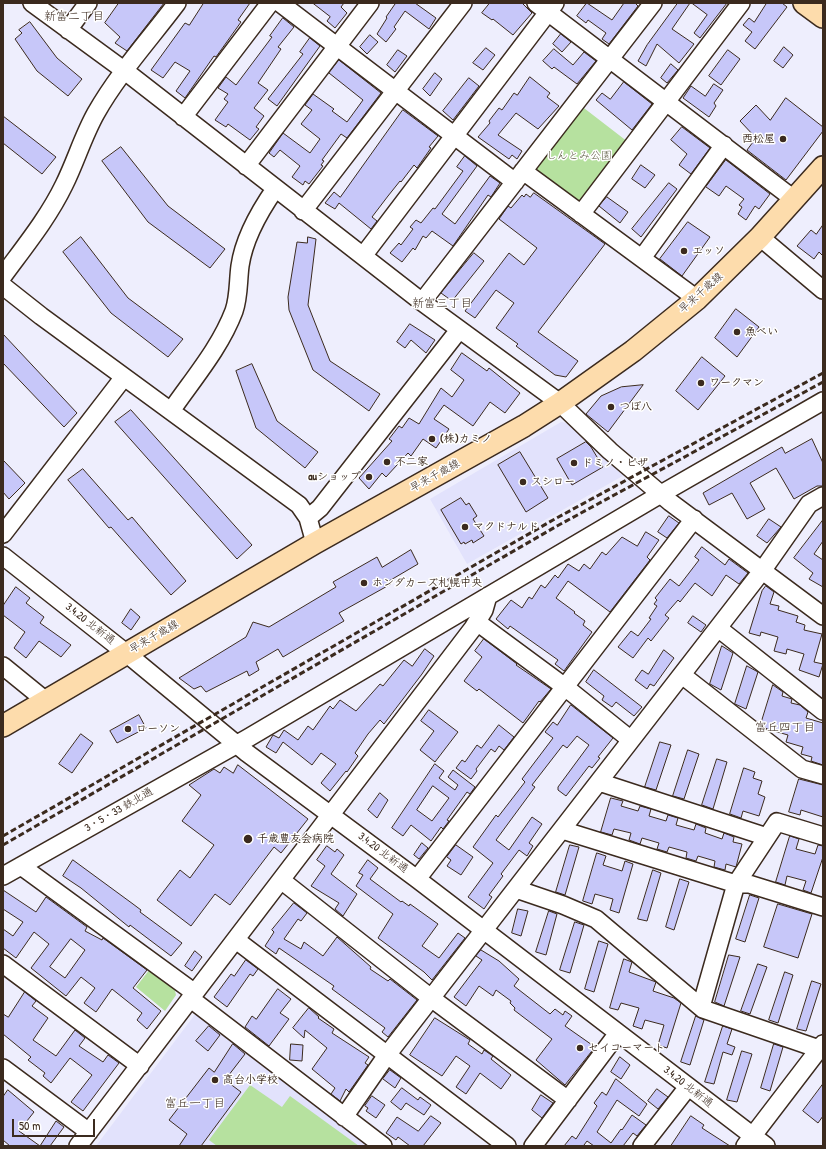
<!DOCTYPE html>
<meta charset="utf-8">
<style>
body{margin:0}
#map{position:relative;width:826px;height:1149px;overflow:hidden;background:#eeeefd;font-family:"Patrick Hand",sans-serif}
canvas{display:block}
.frame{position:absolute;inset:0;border:4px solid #3b2a1e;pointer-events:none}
.scale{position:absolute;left:12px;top:1119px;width:83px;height:18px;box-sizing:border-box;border:2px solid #3b2a1e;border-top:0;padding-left:5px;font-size:12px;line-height:14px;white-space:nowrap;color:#3b2a1e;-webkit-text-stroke:3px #fff;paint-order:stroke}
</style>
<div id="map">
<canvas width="826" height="1149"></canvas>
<div class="frame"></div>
<div class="scale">50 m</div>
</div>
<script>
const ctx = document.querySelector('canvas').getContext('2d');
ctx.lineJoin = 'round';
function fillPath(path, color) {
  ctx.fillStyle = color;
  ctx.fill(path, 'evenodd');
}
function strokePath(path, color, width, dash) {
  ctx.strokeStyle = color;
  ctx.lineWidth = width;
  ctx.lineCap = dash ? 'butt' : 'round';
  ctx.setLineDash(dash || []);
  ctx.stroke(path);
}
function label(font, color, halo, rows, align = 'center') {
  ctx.font = font + ' "Patrick Hand","Klee One",sans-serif';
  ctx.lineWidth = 3;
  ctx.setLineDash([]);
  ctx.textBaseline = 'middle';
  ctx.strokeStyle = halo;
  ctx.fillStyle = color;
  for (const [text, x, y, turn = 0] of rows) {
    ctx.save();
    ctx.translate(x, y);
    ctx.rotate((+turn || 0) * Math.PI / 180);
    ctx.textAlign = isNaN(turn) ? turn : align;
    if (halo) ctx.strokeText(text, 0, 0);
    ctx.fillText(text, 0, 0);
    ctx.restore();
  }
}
fillPath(new Path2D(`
 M561,422l6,1 61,50 -161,91 -37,-65z
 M196,1013l177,133h-277z`), '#e2e2fc');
fillPath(new Path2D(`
 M580,105l48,37 -49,63 -47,-37z
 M150,969l24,18 2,8 -11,16 -29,-24z
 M250,1085l32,22 8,-11 69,50h-142l-8,-6z`), '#b6e19f');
const building = new Path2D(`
 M119,3h45l-37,48 -12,-8 5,-6 -15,-14z
 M204,3h46l-12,17 3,2 -25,35 -2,-1 -29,42 -9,-7 14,-20 -15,-9 -12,16 -12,-8 34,-47 4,2z
 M313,3h31l-3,4 6,6 -12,15 -8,-7 3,-4z
 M394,3h21l21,15 -7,11 -24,-18 -11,16 2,2 -10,13 -9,-8 10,-16 -1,-1 9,-13z
 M490,3h32l10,10 -19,22 -20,-16 -1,1 -10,-7z
 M587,3l25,17 12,-17h11l3,3 -29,38 -7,-5 4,-6 -18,-13 -2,3 -9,-7z
 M678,3h12l-18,26 22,15 -15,19 -22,-19 -11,22 -8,-5 9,-16z
 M692,3h35l-27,35 -6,-5 13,-18z
 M767,3h15l5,4 -32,42 -10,-8 7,-9 -9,-7 6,-7 5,4z
 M283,18l11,9 -16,20 3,2 -23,34 10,7 -14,18 10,8 -8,11 3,2 -9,11 -22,-16 -2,3 -11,-7 13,-18 -4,-3 4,-5 -10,-6 8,-11 10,8 36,-48 -2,-1z
 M30,22l27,36 25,21 -14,17 -31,-25 -22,-32 7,-6 -3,-3z
 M561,34l10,8 -9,10 -9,-8z
 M370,35l8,7 -11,12 -7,-7z
 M310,38l10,8 -43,60 -9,-7 35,-45 -3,-2z
 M784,47l9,8 -10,13 -9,-7z
 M486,48l9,7 -12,15 -10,-7z
 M554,49l19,16 11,-13 12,9 -19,23 -23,-17 -2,2 -9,-8z
 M398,50l9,6 -12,16 -8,-7z
 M728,50l12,9 -19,26 -12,-9z
 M339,60l42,33 -34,45 -6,-4 -19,26 2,1 -3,4 2,1 -14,18 -4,-3 -2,4 -11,-8 8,-11 -20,-16 -6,7 -5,-4 14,-20 27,20 10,-14 -19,-15 11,-14 -7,-5 8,-11 21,15 -2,2 15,11 16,-22 -34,-27z
 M671,64l7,6 -11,13 -6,-5z
 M435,73l7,6 -12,17 -7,-7z
 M530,77l20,16 -3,4 12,9 -21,23 -22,-16 -18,22 24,16 -5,8 -5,-4 -3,4 -31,-22 12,-14 -1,-2 10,-13 3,2 12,-17 3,2z
 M469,78l10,8 -26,34 -10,-9z
 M624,82l28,22 -20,26 -36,-30 6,-7 8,6z
 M714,84l9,6 -9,13 2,3 -7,11 -26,-19 8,-12 14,10z
 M786,98l37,29v4l-37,49 -39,-30 9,-12 -16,-17 16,-16 14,15z
 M403,110l35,26 -9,11 2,1 -14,20 -3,-3 -13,17 -1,-1 -12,15 -16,21 5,4 -6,8 -32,-26 -4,6 -10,-6 9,-11 6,5z
 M3,116l53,41 -14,17 -39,-31z
 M682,127l28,21 -19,26 -12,-9 8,-11 -16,-14z
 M121,147l47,59 57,43 -15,19 -62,-46 -46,-61z
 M465,156l12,10 -35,48 13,10 35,-48 10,7 -9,14 -3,-2 -35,51 -21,-15 -6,7 -3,-2 -8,14 -2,-2 -11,14 -12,-9 9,-10 2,2 12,-16 -3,-2 6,-7 5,3 12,-15 2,1 28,-38 -6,-4z
 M726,160l44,34 -11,15 -4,-3 -9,14 -8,-6 4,-7 -3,-2 5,-6 -18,-13 -7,10 -13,-9z
 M641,165l14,10 -10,13 -13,-9z
 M669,183l8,6 -36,48 -9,-8z
 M534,193l71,51 -67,88 40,29 -12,16 -11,-2 -39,-29 2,-2 -22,-16 18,-25 -18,-13 -21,28 -10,-7 44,-58 15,12 13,-17 -38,-29 9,-13 3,2 11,-13 2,2 2,-3 4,3z
 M607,197l21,15 -8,11 -21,-17z
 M688,222l22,15 -28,39 -22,-17z
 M823,225v31l-4,-4 -5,7 -17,-13 14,-16 5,4z
 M81,237l47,61 55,41 -15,18 -57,-44 -48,-61z
 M308,237l8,2 -8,66 22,56 50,33 -11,17 -56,-41 -24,-60 -1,-13 9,-55 10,1z
 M474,253l10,8 -32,40 -11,-8z
 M736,309l23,18 -22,30 -22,-19z
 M410,324l25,16 -9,13 -15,-13 -6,8 -8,-6z
 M3,334l74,79 -13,14 -61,-64z
 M462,353l25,18 2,-3 31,25 -15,20 -15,-11 -17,24 -29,-21 -10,14 15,10 -13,19 -13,-9 -12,17 -3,-3 -22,24 -4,-4 -13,16 -10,-11 33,-37 -3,-2 10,-13 3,2 7,-10 10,6 22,-36 11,9 12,-17 -13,-10z
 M702,357l23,19 -27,34 -22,-19z
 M252,364l25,57 41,31 -13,16 -49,-40 -20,-57z
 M643,385l-35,47 -22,-18 15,-18 20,-9z
 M131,410l121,135 -15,14 -122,-137z
 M812,439l11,24v23h-6l-23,13 -18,-31 -26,15 15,26 -18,10 -15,-26 -23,12 -6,-12 79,-46 3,6z
 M586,442l5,5 12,20 -31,18 -15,-26z
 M520,452l28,46 -22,14 -28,-47z
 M3,460l22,23 -16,16 -6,-7z
 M83,469l45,51 4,-3 54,64 -15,14 -60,-68 -2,1 -41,-48z
 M461,498l5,7 3,-2 8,13 -4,3 11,17 -11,7 -1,-3 -7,4 -1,-2 -3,2 -20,-34z
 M669,516l10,7 -12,15 -9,-6z
 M769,519l12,8 -14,16 -10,-7z
 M823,520v21l-9,13 9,6v27l-14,-8 4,-6 -19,-15z
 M646,532l13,8 -12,17 3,3 -40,52 -42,-31 -12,17 19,14 -1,1 11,8 -2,4 9,7 -28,39 -9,-7 3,-4 -48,-34 -2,3 -12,-10 15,-19 11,8 7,-11 3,2 9,-14 4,3 10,-13 3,3 10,-14 11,7 5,-7 6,5 12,-17 4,3 16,-18 15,9z
 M702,547l23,18 4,-6 19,14 -9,11 -13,-9 -14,21 -17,-13 -15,19 -2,-2 -13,15 4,3 -18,23 -3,-3 -15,20 -15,-11 13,-16 7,5 13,-17 -2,-1 8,-12 -3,-2 3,-4 -2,-2 15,-19 9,7 20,-26 -4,-3z
 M411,550l7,14 -29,17 2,3 -52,29 5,8 -61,36 -5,-8 -22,13 3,8 -10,6 -2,-5 -41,21 -5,-6 -7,3 -15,-11 67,-41 7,-15 16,5 67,-40 -3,-5 44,-25 5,10z
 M766,586l8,6 -4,12 9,2 -1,4 20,6 -2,6 9,3 -1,5 18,4 -8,28 9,2 -4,13 -20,-7 5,-16 -17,-5 -1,5 -12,-3 4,-14 -17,-5 -1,4 -11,-3 13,-42z
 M16,587l14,11 -4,5 18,14 -4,6 31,22 -10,12 -22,-16 -13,17 -12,-10 11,-16 -22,-17v-9z
 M131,609l9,8 -9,13 -9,-7z
 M693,616l13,9 -5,7 -13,-9z
 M484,639l33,25 -1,1 35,24 -11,13 -1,-1 -16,22 -44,-34 -2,2 -13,-10 18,-24 -7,-6z
 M722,646l11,7 -12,37 -11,-6z
 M425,649l9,7 -12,18 -38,50 -4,-4 -12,14 -13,19 3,3 -11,16 -1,-1 -16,20 -9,-8 15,-19 -15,-11 -9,12 -29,-23 -7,11 -10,-6 7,-12 6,3 5,-8 14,10 10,-14 5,4 17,-24 3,3 7,-9 16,11 24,-27 3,2 21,-26 8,6z
 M664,650l10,8 -20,28 -4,-2 -3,5 -12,-9 7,-10 6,4z
 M747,666l11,6 -12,37 -11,-5z
 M594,670l48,37 -8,9 -18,-14 -4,5 -10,-7 2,-4 -18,-14z
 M773,685l10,7 -1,4 10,3 -1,4 9,2 8,7 -2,6 17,5v42l-12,-4 1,-4 -11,-3 2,-7 -17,-5 2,-7 -21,-6 -6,-5z
 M571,705l42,33 -15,19 2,1 -8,10 -3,-2 -23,30 -8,-6v-3l31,-42 -12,-9 -10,12 -4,-3 -31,40 3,2 -39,53 13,10 23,-33 10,7 -13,19 4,3 -6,10 -8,-6 -18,24 2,2 -14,19 3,2 -8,12 -16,-12 25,-34 -20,-16 23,-32 2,2 27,-35 -3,-3 31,-41 -8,-6 8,-10 4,3z
 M429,710l29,22 -23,30 -15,-12 14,-19 -13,-10z
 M139,715l7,13 -29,15 -7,-12z
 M499,725l15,12 -10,13 -5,-4 -4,6 -4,-3 -15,20 1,2 -6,8 -15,-11 6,-8 3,2 12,-17 4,3z
 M81,734l12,9 -21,30 -13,-9z
 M660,742l11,3 -15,45 -11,-3z
 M688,750l11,4 -15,45 -11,-3z
 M717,759l10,3 -14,47 -11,-4z
 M435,764l9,7 -5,7 16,12 3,-5 -10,-8 5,-7 22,17 -5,7 -3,-2 -20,28 2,1 -6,8 -2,-2 -10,14 -20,-16 -8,11 -11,-8zM433,786l16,12 -17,23 -15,-11z
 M238,765l70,54 -27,34 -7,-6 -44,58 -15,-11 -24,32 -34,-26 23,-30 10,8 24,-33 -32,-24 19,-26 -12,-10 25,-16 6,4 4,-6 9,6z
 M744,768l11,4 -2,6 9,3 -4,13 7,3 -6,19 -16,-5 -2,7 -11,-4z
 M799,779l24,6v32l-22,-7 -1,5 -11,-3z
 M380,793l8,7 -11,18 -9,-8z
 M611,798l12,3 -2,5 17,5 2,-5 11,3 -2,7 17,5 2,-6 10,3 -2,7 18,5 2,-6 10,4 -1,5 17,6 2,-6 10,4 -1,5 9,2 -6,23 -10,-3 -1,6 -11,-3 1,-6 -17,-5 -2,5 -10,-3 1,-6 -18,-5 -2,5 -10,-3 2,-6 -17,-5 -2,6 -11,-4 2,-7 -17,-4 -2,6 -11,-3z
 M790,836l9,3 -3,10 19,5 3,-9 5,1v11l-12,36 -8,-3 3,-9 -19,-5 -2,9 -9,-3z
 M422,843l6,5 -9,11 -5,-4z
 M456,845l17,12 -12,18 -14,-9 4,-6 -4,-3z
 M570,845l9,2 -14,48 -9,-3z
 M327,846l8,6 2,-3 7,6 -13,19 26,20 -14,22 -8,-7 4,-6 -28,-17 14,-20 -8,-6z
 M597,853l9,3 -3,9 19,6 3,-10 8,3 -14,49 -9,-3 3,-11 -18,-5 -3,10 -9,-3z
 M73,860l60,44 8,6 -1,2 42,31 -11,13 -41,-31 -1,2 -48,-39 -18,-12z
 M368,860l10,8 -8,11 31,23 1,-1 7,5 1,-2 28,20 -16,22 17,12 19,-25 7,5 -33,42 -8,-8 -46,-34 15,-24 -37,-28 7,-11 -4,-2z
 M653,870l8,3 -14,48 -9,-2z
 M680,879l9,3 -15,48 -8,-3z
 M3,890l33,22 10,-15 41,30 -2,4 17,9 1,-2 44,32 -14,18 28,23 -14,18 -10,-9 5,-7 -30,-24 -16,23 -12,-9 11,-15 -14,-11 -15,19 -35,-28 18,-24 -15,-12 -18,26 -13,-10v-19l10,7 10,-14 -20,-13zM71,939l14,11 -20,28 -15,-11z
 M750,895l9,3 -14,44 -9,-3z
 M294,903l13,10 -6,8 -3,-2 -14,20 17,10 3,-7 19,14 14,-19 34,30 -1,2 18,12 2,-2 27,21 -29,37 -6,-5 3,-4 -53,-39 2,-3 -55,-38 -3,6 -11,-8 9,-14 -2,-2z
 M778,904l34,10 -14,44 -34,-11z
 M518,909l10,2 -7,25 -9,-3z
 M549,911l8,3 -11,41 -10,-3z
 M575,922l9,3 -14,48 -10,-3z
 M599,941l9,3 -14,48 -9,-3z
 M481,950l18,11 20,18 -5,7 36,28 5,-5 8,6 2,-4 7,5 -7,10 30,21 -30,38 -29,-25 16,-21 -38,-29 1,-2 -5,-5 1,-2 -15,-11 -3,6 -14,-10 -13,20 -12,-9 28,-37 -6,-4z
 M195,951l7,6 -10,14 -7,-5z
 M729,955l11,2 -16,49 -9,-4z
 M624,959l8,3 -3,10 27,10 -3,9 21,7 7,5 -14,45 -9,-3 6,-20 -19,-5 -3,9 -9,-3 6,-18 -18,-5 -3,7 -8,-2z
 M246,960l12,9 -5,7 -3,-2 -23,33 -13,-10 17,-23 3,2z
 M758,964l9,3 -17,47 -9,-3z
 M785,972l8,3 -15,48 -9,-3z
 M812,981l9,3 -15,47 -9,-2z
 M278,989l13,10 -11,14 9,6 -20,27 -24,-19 7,-11 4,3z
 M25,992l11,9 -4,5 16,12 -15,22 23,16 19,-26 10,8 -6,8 24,16 5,-7 11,8 -36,48 -12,-9 21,-27 -22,-17 -19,25 -8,-7 2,-3 -17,-13 3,-3 -28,-23v-20l5,3z
 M309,1008l10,9 -1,1 16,11 -2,4 37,24 -4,6 3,2 -19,27 -3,-3 -6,12 -9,-7 4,-6 -23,-19 15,-21 -22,-18 -1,8 -11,-10z
 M696,1016l8,4 -14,45 -9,-3z
 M435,1018l35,22 -2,4 14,10 2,-4 9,6 -2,3 20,16 -10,14 -21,-16 -14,21 -10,-7 14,-21 -14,-10 -14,20 -32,-21z
 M209,1026l11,9 -12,16 -12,-10z
 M723,1026l9,3 -5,15 8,3 -3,8 -9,-3 -9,32 -9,-2z
 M233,1044l12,10 -20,26 16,12 -40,54h-22l8,-12 -18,-14 40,-52 5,4z
 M291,1044l12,1 -1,16 -12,-1z
 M774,1044l9,3 -13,44 -9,-3z
 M742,1051l10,3 -15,48 -10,-2z
 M620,1057l10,8 -9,14 -10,-7z
 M390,1070l11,8 -6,10 -12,-9z
 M616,1079l31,25 -8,12 -22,-16 -20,32 14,11 10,-14 1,1 10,-15 14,10 -9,11 -4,-3 -10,13h-29l-7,-5 -3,4 2,1h-22l8,-10 4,3 21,-33 -3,-3 8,-11 4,3z
 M823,1084v32l-5,7 -15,-12z
 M402,1088l16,12 2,-3 11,8 -7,10 -18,-12 -5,7 -10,-8z
 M657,1089l11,8 -10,12 -10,-8z
 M8,1090l26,22 -15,19 21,15 16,-25 8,6 -14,19h-40l-7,-6v-43z
 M541,1095l12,8 -11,15 -10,-8z
 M372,1096l13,9 -9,13 -10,-7 2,-3 -3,-2z
 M431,1116l10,7 -18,23h-13l-12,-9 -2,3 -10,-7 11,-16 21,14z
 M691,1116l13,9 -2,3 28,18h-59z`);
fillPath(building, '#c7c7f9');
strokePath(building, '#3b2a1e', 1);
const minor = new Path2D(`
 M32,3l93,68 297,231 138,101 50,48 60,51 153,114
 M280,3l235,179
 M536,3l259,197
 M68,30l20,-27
 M183,117l87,-114
 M246,166l124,-163
 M523,171l174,128
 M303,211l160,-208
 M581,214l160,-211
 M760,237l63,53
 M363,256l192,-253
 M642,258l82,-113
 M3,276c22,-30 45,-58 61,-91 12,-24 19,-49 32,-72 22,-39 54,-74 81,-110
 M3,286l38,30 258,189 9,13 7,25
 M422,302l231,-299
 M171,411c22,-32 49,-63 63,-100 5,-14 4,-30 6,-45 4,-28 19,-54 35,-77
 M308,518l12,-10 139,-178
 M3,534l121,-157
 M3,556l123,97 121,100 170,126 349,267
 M477,622l88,65 66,53
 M718,628l105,83
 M3,666l43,35
 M682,675l120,94 21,6
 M599,782l168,55
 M562,830l174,54h13l74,23
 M21,866l174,127
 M3,876l245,-138 413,-244 162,-93
 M417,879l277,-360
 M281,880l150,118 137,102
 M516,889l47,16 33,14 107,90 116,40
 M236,940l271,206
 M3,964l137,102
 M191,999l192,147
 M701,1007l35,-123 41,-62 46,14
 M3,1068l86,64
 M344,1117l43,-62 375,-484 47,-67 14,-8
 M78,1146l395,-518 11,-18 4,-14
 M533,1146l85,-113
 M642,1146l46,-59
 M745,1146l78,-102`);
const major = new Path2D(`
 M804,3l19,14
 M3,726l312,-183 209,-117 36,-23 73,-52 64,-52 63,-62 63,-70`);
strokePath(minor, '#3b2a1e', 20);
strokePath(major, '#3b2a1e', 24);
strokePath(minor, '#fff', 17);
strokePath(major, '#fddcac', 21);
strokePath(new Path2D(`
 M3,836l550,-316 270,-147
 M3,845l554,-319 266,-144`), '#3b2a1e', 3, [6, 3]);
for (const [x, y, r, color] of [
 [783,139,4,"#3b2a1e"],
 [684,251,4,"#3b2a1e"],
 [737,332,4,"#3b2a1e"],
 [701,383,4,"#3b2a1e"],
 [611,407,4,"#3b2a1e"],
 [432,439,4,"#3b2a1e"],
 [387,462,4,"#3b2a1e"],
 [574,463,4,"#3b2a1e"],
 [369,477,4,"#3b2a1e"],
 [523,482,4,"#3b2a1e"],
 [465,527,4,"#3b2a1e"],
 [364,583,4,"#3b2a1e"],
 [128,729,4,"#3b2a1e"],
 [248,839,5,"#3b2a1e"],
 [580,1048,4,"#3b2a1e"],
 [215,1080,4,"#3b2a1e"]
]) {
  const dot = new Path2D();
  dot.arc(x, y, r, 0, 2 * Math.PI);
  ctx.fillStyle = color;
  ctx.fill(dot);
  strokePath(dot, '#fff', 1.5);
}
label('bold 11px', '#3b2a1e', '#fff', [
 ["西松屋",775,139,"right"],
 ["エッソ",692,251],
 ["魚べい",745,332],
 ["ワークマン",709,383],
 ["つぼ八",619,407],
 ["(株)カミノ",440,439],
 ["不二家",395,462],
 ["ドミノ・ピザ",582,463],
 ["auショップ",361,477,"right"],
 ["スシロー",531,482],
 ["マクドナルド",473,527],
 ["ホンダカーズ札幌中央",372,583],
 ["ローソン",136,729],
 ["千歳豊友会病院",257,839],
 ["セイコーマート",588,1048],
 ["高台小学校",223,1080]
], 'left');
label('11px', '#5a583e', '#fff', [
 ["しんとみ公園",579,156]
]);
label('11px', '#3b2a1e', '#fff', [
 ["早来千歳線",701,293,-42],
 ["早来千歳線",435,476,-29],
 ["3.4.20 北新通",90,624,38],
 ["早来千歳線",154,637,-30],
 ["3・5・33 鉄北通",119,810,-30],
 ["3.4.20 北新通",383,853,37],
 ["3.4.20 北新通",688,1087,38]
]);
label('12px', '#3b2a1e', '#fff', [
 ["新富二丁目",74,17],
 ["新富三丁目",442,304],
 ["富丘四丁目",785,728],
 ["富丘一丁目",195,1104]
]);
</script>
